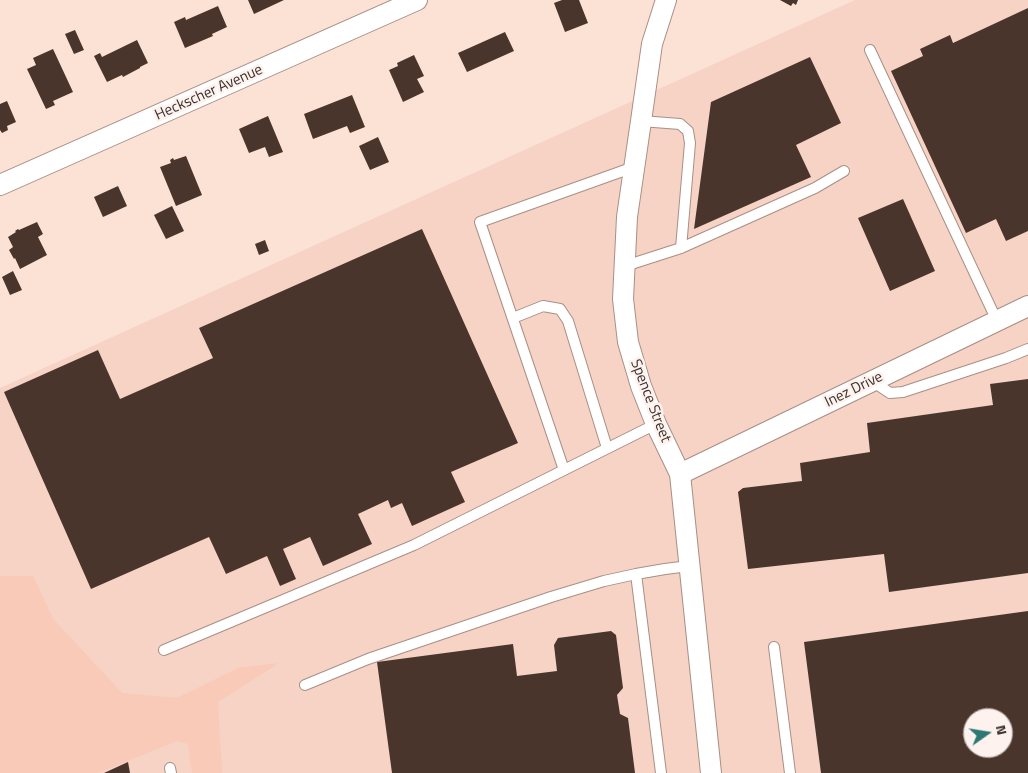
<!DOCTYPE html>
<style>
body{margin:0}
#map{position:relative;width:1028px;height:773px;overflow:hidden;background:#fce1d5;font-family:"Titillium Web",sans-serif}
canvas{display:block}
.north{position:absolute;left:963px;top:708px;width:50px;height:50px;box-sizing:border-box;background:#fdf2ed;border:1px solid #afa49f;border-radius:50%;rotate:77deg;font-size:14px;font-weight:700;line-height:20px;text-align:center;color:#3a302b}
.north::after{content:'';display:block;margin:auto;width:18px;height:22px;background:#2e7773;clip-path:polygon(50% 0,100% 100%,50% 72%,0 100%)}
</style>
<div id="map">
<canvas width="1028" height="773"></canvas>
<div class="north">N</div>
</div>
<script>
const ctx = document.querySelector('canvas').getContext('2d');
ctx.lineJoin = 'round';
function fillPath(path, color) {
  ctx.fillStyle = color;
  ctx.fill(path, 'evenodd');
}
function strokePath(path, color, width, dash) {
  ctx.strokeStyle = color;
  ctx.lineWidth = width;
  ctx.lineCap = dash ? 'butt' : 'round';
  ctx.setLineDash(dash || []);
  ctx.stroke(path);
}
function label(font, color, halo, rows, align = 'center') {
  ctx.font = font + ' "Titillium Web",sans-serif';
  ctx.lineWidth = 5;
  ctx.setLineDash([]);
  ctx.textBaseline = 'middle';
  ctx.strokeStyle = halo;
  ctx.fillStyle = color;
  for (const [text, x, y, turn = 0] of rows) {
    ctx.save();
    ctx.translate(x, y);
    ctx.rotate((+turn || 0) * Math.PI / 180);
    ctx.textAlign = isNaN(turn) ? turn : align;
    if (halo) ctx.strokeText(text, 0, 0);
    ctx.fillText(text, 0, 0);
    ctx.restore();
  }
}
fillPath(new Path2D(`
 M855,0h173v773h-1028v-385zM973,718h30v30h-30z`), '#f6d3c5');
fillPath(new Path2D(`
 M0,576h33l20,43 69,74 55,5 61,-30 41,-5 -61,39 4,71h-30l-4,-29 -11,-3 -79,32h-98z`), '#f8cab7');
fillPath(new Path2D(`
 M248,0h36l-30,14z
 M562,0h17l9,23 -23,9 -11,-29z
 M780,0h18l-2,5 -3,-2 -2,3z
 M218,6l9,21 -15,7 1,2 -28,12 -11,-26 11,-5 1,3z
 M1028,8v223l-22,10 -10,-22 -30,14 -75,-162 32,-15 -3,-7 30,-14 3,8z
 M75,30l9,20 -10,4 -9,-20z
 M505,32l9,19 -47,21 -9,-19z
 M137,40l11,23 -8,4v1l-17,9 -1,-2 -15,7 -13,-26 6,-3 2,4z
 M53,49l20,43 -20,9 2,4 -9,4 -19,-40 9,-4 -3,-7z
 M414,55l10,21 -7,3 7,13 -21,10 -14,-32 9,-4 -1,-3z
 M810,57l31,66 -45,22 15,32 -117,52 17,-127z
 M352,95l13,32 -15,6 -3,-7 -34,13 -9,-25z
 M7,101l9,21 -9,4 1,4 -6,3 -2,-3v-26z
 M268,116l15,36 -14,5 -4,-10 -16,6 -10,-24z
 M378,137l11,25 -19,8 -11,-24z
 M186,156l16,39 -26,11 -16,-39 11,-4 -1,-3 3,-2 1,2z
 M118,186l9,20 -24,11 -9,-20z
 M903,199l32,72 -45,20 -32,-73z
 M172,206l12,25 -18,8 -12,-24z
 M37,222l6,12 -5,3 9,18 -27,14 -5,-11 -1,1 -5,-9 4,-3 -5,-10 8,-5 -1,-1 3,-2 1,1z
 M422,229l96,214 -67,29 14,30 -53,24 -10,-23 -11,5 -3,-8 -30,14 14,30 -49,22 -13,-29 -27,12 13,30 -16,7 -13,-30 -41,18 -17,-37 -118,52 -87,-197 94,-42 22,49 93,-41 -14,-30z
 M265,240l4,11 -10,4 -4,-11z
 M13,271l9,19 -12,5 -8,-18z
 M1028,379v194l-139,19 -5,-38 -136,15 -10,-77 5,-4 59,-7 -2,-18 70,-11 -3,-29 126,-18 -3,-21z
 M1028,611v162h-207l-17,-131zM973,718h30v30h-30z
 M611,631l5,4 7,53 -6,7 3,19 8,4 7,55h-243l-15,-111 136,-18 4,32 40,-5 -3,-26 4,-7z
 M128,762l2,11h-26z`), '#4a352c');
const service = new Path2D(`
 M870,50l127,271
 M681,248l134,-60 29,-17
 M625,266l56,-18 9,-105 -2,-12 -8,-7 -39,-3
 M513,318l30,-12 17,3 8,12 39,127
 M872,381l18,12 13,-1 103,-34 22,-9
 M564,470l-84,-248 154,-55
 M774,647l16,126
 M164,650l250,-105 242,-121
 M305,685l63,-26 183,-62 53,-16 32,-7
 M170,768l1,5
 M661,773l-25,-199 29,-5 24,-3`);
const minor = new Path2D(`
 M666,0l-14,44 -11,77 -14,96 -4,82 5,43 13,44 15,38 24,50 31,299
 M0,185l417,-185
 M680,474l348,-168`);
strokePath(service, '#a88f85', 12);
strokePath(minor, '#a88f85', 22);
strokePath(service, '#fff', 10);
strokePath(minor, '#fff', 20);
label('15px', '#3a302b', '#fdf2ed', [
 ["Heckscher Avenue",209,93,-24],
 ["Inez Drive",854,390,-26],
 ["Spence Street",650,401,69]
]);
</script>
